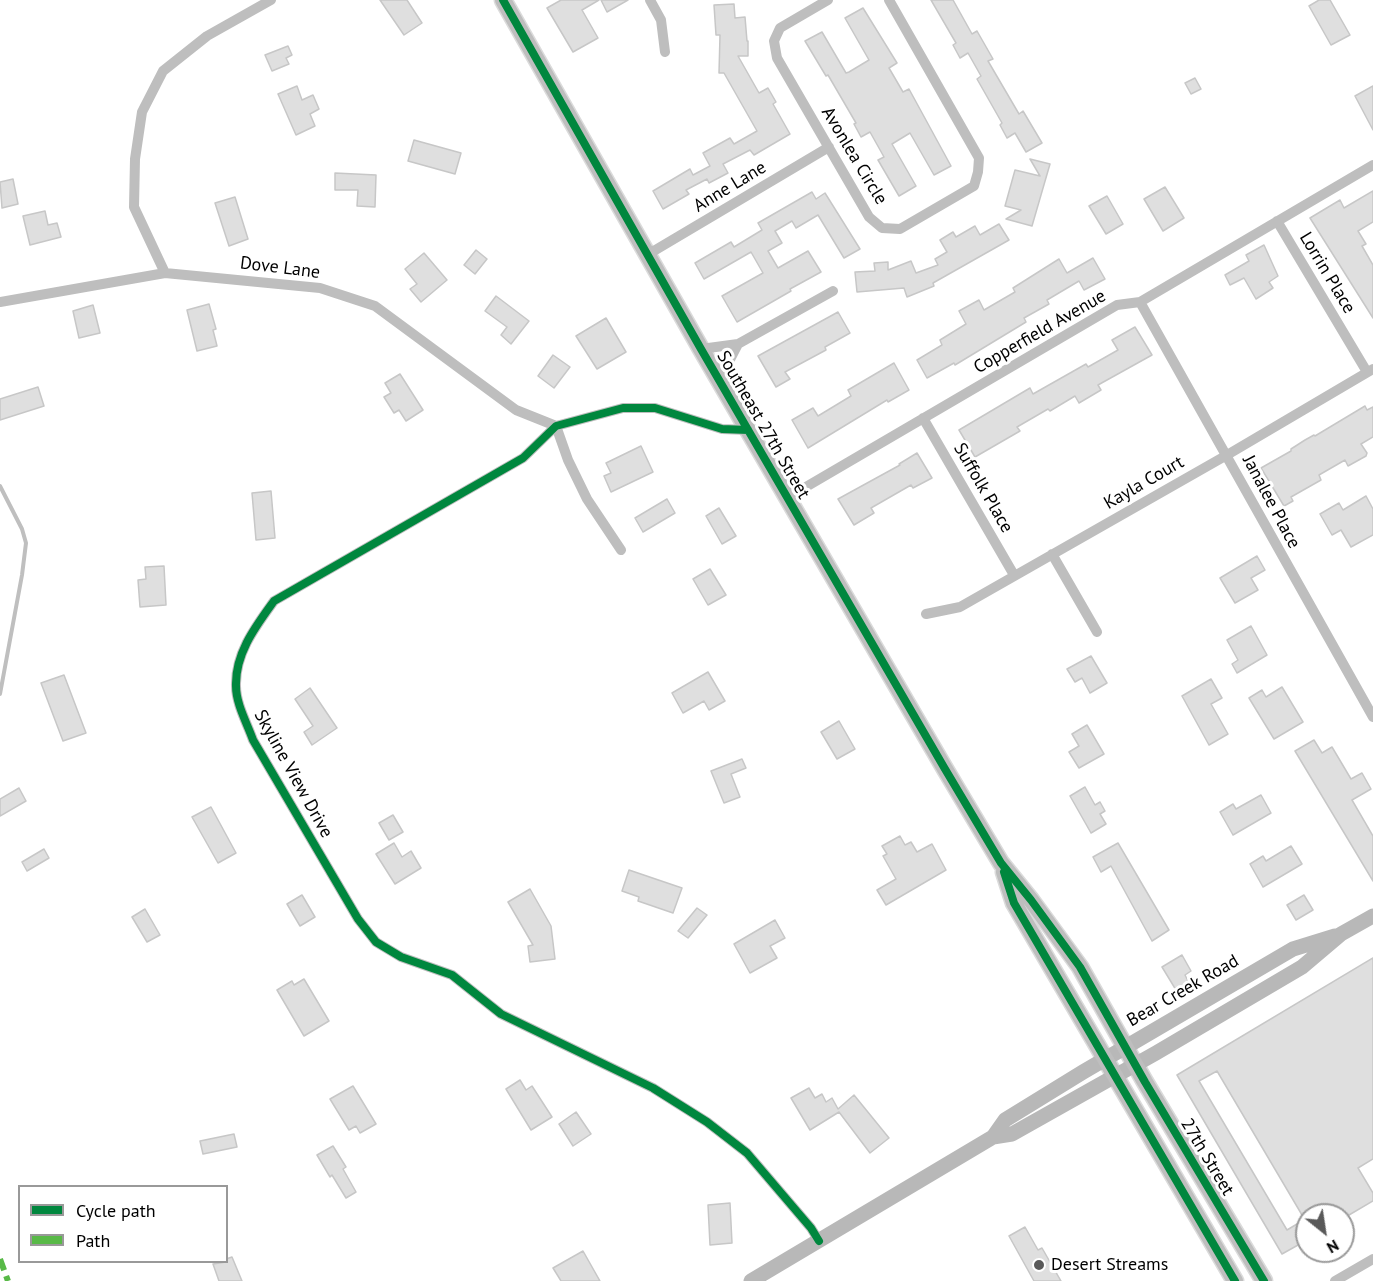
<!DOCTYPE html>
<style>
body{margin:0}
#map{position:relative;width:1373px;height:1281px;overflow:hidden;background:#fff;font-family:"PT Sans",sans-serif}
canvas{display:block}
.legend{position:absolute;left:18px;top:1185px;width:210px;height:78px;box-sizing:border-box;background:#fff;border:2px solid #999;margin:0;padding:8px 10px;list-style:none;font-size:18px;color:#000}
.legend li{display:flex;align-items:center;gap:12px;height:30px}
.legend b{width:30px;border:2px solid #999}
.north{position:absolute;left:1295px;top:1203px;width:60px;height:60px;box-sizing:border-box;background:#fff;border:2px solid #999;border-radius:50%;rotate:150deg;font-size:16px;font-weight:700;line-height:24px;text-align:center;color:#000}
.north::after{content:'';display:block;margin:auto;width:21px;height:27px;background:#595959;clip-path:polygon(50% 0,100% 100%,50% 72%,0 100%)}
</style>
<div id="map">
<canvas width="1373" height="1281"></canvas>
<ul class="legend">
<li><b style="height:8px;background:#00873e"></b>Cycle path</li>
<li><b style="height:8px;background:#58b947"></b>Path</li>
</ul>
<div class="north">N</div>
</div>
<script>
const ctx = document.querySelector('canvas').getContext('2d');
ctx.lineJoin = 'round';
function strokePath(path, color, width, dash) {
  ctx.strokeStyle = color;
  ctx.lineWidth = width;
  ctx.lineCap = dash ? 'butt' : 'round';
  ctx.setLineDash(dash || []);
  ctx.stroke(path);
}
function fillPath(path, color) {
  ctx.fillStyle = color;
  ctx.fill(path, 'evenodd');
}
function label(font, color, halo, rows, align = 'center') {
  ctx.font = font + ' "PT Sans",sans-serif';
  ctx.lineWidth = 6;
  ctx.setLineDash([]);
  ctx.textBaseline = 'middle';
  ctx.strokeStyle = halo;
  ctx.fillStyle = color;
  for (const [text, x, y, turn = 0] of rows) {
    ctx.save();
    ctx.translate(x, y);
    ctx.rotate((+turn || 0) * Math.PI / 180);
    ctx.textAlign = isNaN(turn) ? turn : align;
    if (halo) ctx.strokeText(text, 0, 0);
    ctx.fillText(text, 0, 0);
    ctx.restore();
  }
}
strokePath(new Path2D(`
 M0,486l22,43 4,14 -4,32 -22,119`), '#bfbfbf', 4);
const building = new Path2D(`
 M380,0h27l15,23 -18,12z
 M561,0h38l-17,10 16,28 -25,14 -26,-44z
 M601,0h27l-21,12z
 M931,0h22l19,34 5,-3 16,28 -5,2 31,53 4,-3 19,32 -16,9 -11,-19 -8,5 -7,-13 2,-2 -25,-44 4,-3 -13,-23 -8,5 -7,-13 3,-2z
 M1319,0h11l20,35 -19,10 -22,-39z
 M734,4l1,14 10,-1 2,24h1v15h-10l21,37 9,-5 8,14 -3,2 17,30 -36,21 -4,-5 -27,14 5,9 -19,10 -2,-4 -21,11 3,4 -26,15 -10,-18 37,-22 3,6 17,-9 -7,-13 27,-15 4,6 23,-13 -33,-58h-5l1,-38h-4l-2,-30z
 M863,8l34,55 -8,5 14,24 6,-3 42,77 -17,9 -24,-42 -18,11 24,42 -17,10 -21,-36 6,-3 -14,-25 -9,5 -7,-13 2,-1 -28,-48 -2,1 -21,-35 17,-9 24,41 3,-1 20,-12 -24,-42z
 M288,46l4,9 -6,3 3,6 -17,7 -7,-16z
 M1195,78l6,11 -10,5 -6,-11z
 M297,86l5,14 11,-5 6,14 -9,5 5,12 -19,9 -18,-41z
 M1373,86v44l-18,-34z
 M414,140l47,13 -6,21 -47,-13z
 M1030,159l20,5 -18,62 -26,-7 15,-9 -16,-4 10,-36 25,6z
 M335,173l41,2 -1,32 -18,-1 1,-16h-23z
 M13,179l5,25 -16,4 -2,-26z
 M1165,187l19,31 -21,13 -19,-32z
 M1373,191v31l-15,9 8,13 -4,2 11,19v53l-63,-100 30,-18 4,8z
 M812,192l4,7 9,-6 35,56 -16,9 -26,-43 -22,13 -4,-7 -17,10 7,12 -14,8 10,17 30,-17 13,21 -31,17 1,2 -54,31 -15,-26 41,-23 -12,-21 -47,27 -9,-16 36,-21 3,5 28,-17 -4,-7z
 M1107,196l16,28 -17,10 -17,-28z
 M235,197l13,42 -19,7 -14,-43z
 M45,211l3,14 9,-2 4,14 -31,8 -7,-29z
 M999,224l10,16 -76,43 1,3 -27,11 -3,-9 -47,4 -2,-20 20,-1 -1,-8 14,-1v8l23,-9 5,12 22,-8 -3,-6 12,-7 -7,-12 13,-8 3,5 19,-11 5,9z
 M1264,245l14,31 -9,6 4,6 -17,11 -12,-21 -14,7 -5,-10 24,-14 -3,-6z
 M476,250l11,9 -12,15 -11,-9z
 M424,253l23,27 -26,22 -11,-13 7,-5 -12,-15z
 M1093,258l12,21 -21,11 -5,-9 -32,19 2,4 -25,14 2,4 -71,43 -1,-2 -27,15 -10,-18 25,-15 -2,-5 26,-16 -7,-13 20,-11 5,10 31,-18 -2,-4 46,-29 8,14z
 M496,296l33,25 -18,23 -10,-9 6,-8 -22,-16z
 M209,304l7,25 -3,1 4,16 -20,5 -10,-41z
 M93,305l7,28 -21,5 -6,-27z
 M838,312l12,21 -25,14 1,3 -41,22 5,7 -14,8 -18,-31z
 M606,318l20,34 -29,17 -21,-33z
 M1135,327l17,28 -54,30 3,5 -22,13 -4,-7 -25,15 -2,-2 -31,18 3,4 -45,26 -16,-27 71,-42 3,6 53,-30 2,3 30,-17 -6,-10z
 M553,355l17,12 -16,21 -16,-12z
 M894,363l15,27 -21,12 -1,-2 -79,48 -16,-28 21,-12 5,8 33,-20 -3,-6z
 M400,374l23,36 -17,11 -7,-11 -5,3 -10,-16 7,-4 -6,-10z
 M38,387l6,19 -44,14v-21z
 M1365,406l2,4 6,-3v30l-12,7 6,9 -1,3 -18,10 -3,-6 -26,15 2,5 -30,17 2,4 -9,5 -23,-38 30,-17v-2l14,-9 9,-5 1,1z
 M641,446l12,26 -42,20 -7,-16 7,-3 -5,-10z
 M917,453l15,25 -19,10 -2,-3 -40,23 3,5 -20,12 -16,-26 62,-34 -1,-1z
 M271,491l4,47 -19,2 -4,-47z
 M1366,496l7,13v26l-22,12 -10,-17 -9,5 -12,-21 19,-11 4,7z
 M667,499l8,14 -32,19 -8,-14z
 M719,508l17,28 -14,8 -16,-28z
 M1257,556l8,14 -14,8 7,12 -23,13 -15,-25z
 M164,566l2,39 -26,2 -2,-27 8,-1 -1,-12z
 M710,569l16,26 -18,10 -15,-26z
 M1251,626l16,29 -30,18 -5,-9 6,-4 -11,-20z
 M1091,656l16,27 -17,10 -8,-15 -7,4 -8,-13z
 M708,672l17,29 -16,9 -5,-9 -21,12 -11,-20z
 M64,675l22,58 -23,8 -22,-58z
 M1211,679l11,19 -11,6 17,30 -19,11 -27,-49z
 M1282,687l21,35 -29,17 -25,-41 13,-8 4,7z
 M310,688l27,40 -25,17 -8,-13 9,-6 -18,-27z
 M839,721l16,28 -18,10 -16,-27z
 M1087,725l17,29 -25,14 -10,-16 10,-6 -7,-12z
 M1314,740l8,13 10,-6 19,32 11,-6 9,16 -19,11 21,36v45l-78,-130z
 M742,759l4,9 -15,6 9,23 -16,6 -13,-32z
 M1085,787l10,18 5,-3 5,9 -5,3 6,10 -15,9 -21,-37z
 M19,788l7,13 -26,15v-17z
 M1261,795l10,18 -38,22 -13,-23 13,-8 3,5z
 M211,807l25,46 -18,10 -26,-46z
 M393,815l10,17 -14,8 -10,-17z
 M900,836l5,9 6,-3 6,10 15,-8 14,26 -60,35 -9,-15 19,-11 -13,-23 4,-2 -5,-8z
 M394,843l8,14 9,-6 10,17 -26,16 -19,-30z
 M1118,843l51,87 -17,11 -41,-75 -10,6 -8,-15z
 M1291,846l11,18 -39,23 -13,-23 13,-8 3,5z
 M44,849l5,9 -22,13 -5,-9z
 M629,870l53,18 -9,25 -35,-12 1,-4 -17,-6z
 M530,889l21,37 4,33 -25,3 -2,-16 5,-1 -25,-43z
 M302,895l13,22 -15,9 -13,-22z
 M1304,895l9,15 -17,10 -9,-15z
 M697,908l10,7 -19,23 -10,-7z
 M145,909l15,26 -13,7 -15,-25z
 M775,920l10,18 -15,8 7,12 -27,15 -16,-29z
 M1182,955l9,16 -6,4 4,8 -13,7 -14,-23z
 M1373,958v201l-15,9 15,25v8l-24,14h-47l-85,-144 -18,10 88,149 20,-12v22l-25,14 -105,-179z
 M304,979l25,42 -25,15 -27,-46 15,-9 2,4z
 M520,1080l6,10 6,-4 20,31 -21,13 -25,-41z
 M353,1086l23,38 -16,9 -4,-7 -7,4 -19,-31z
 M809,1088l6,10 7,-4 4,8 6,-4 6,11 16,-14 35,43 -19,15 -31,-41 -29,18 -19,-32z
 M576,1112l15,22 -18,12 -14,-22z
 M234,1134l3,13 -34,7 -3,-13z
 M333,1146l13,21 -3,2 13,23 -10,6 -14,-23 -2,2 -13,-22z
 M730,1203l2,40 -22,2 -2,-40z
 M1025,1227l13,23 4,-2 19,33h-27l-25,-45z
 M583,1251l17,30h-39l-8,-13z
 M232,1257l10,24h-23l-6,-17 13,-2v-3z`);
fillPath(building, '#dfdfdf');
strokePath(building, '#c7c7c7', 1.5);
const primary = new Path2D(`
 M503,0l198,349 244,420 56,94 30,37 49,67 65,115 119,199
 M1004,872l10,31 221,378`);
strokePath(primary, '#dbdbdb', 19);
strokePath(new Path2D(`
 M650,0l11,20 4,32
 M828,0l-48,28 -6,13 3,17 92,159 13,11 18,1 74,-43 4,-14 1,-14 -90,-158
 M1277,221l90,151
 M647,255l182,-108
 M165,273l-31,-66 1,-48 7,-47 21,-41 44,-35 64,-36
 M0,302l165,-29 155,15 55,18 141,104 40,16 12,34 19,39 34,51
 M1140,302l233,415
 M701,349l37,-5 95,-53
 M719,381l19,-37
 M923,418l91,157
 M748,430l-26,-1 -67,-21h-32l-67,18 -33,32 -249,143c-18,25 -39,52 -38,85 0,18 11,37 17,54l105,179 18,23 25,15 51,18 49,39 152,74 54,34 40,31 64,75 8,13
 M787,498l330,-193 23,-3 233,-137
 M1052,554l45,78
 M926,614l34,-7 267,-152 146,-86
 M1335,1281l38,-22`), '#bebebe', 10);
strokePath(new Path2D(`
 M993,1137l12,-17 78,-48 210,-123 42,-13
 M751,1281l242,-144 19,-3 144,-81 146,-86 39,-33 32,-18`), '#b8b8b8', 15);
strokePath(primary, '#bebebe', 16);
strokePath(new Path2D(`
 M0,1259l8,22`), '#58b947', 6, [12, 6]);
strokePath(new Path2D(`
 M503,0l198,349 244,420 56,94 30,37 49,67 65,115 119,199
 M748,430l-26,-1 -67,-21h-32l-67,18 -33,32 -249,143c-18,25 -39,52 -38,85 0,18 11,37 17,54l105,179 18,23 25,15 51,18 49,39 152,74 54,34 40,31 64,75 8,13
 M1004,872l10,31 221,378`), '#00873e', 8);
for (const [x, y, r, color] of [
 [1039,1265,6,"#595959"]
]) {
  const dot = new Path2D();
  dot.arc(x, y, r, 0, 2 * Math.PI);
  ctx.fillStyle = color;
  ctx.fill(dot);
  strokePath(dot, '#fff', 2);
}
label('18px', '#000', '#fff', [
 ["Avonlea Circle",854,156,59],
 ["Anne Lane",730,187,-31],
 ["Dove Lane",280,268,7],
 ["Lorrin Place",1327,273,59],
 ["Copperfield Avenue",1040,332,-30],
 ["Southeast 27th Street",763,425,60],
 ["Kayla Court",1144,483,-30],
 ["Suffolk Place",983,488,60],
 ["Janalee Place",1271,502,62],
 ["Skyline View Drive",293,774,61],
 ["Bear Creek Road",1183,991,-30],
 ["27th Street",1207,1157,59]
]);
label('18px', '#000', '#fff', [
 ["Desert Streams",1051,1265]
], 'left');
</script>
